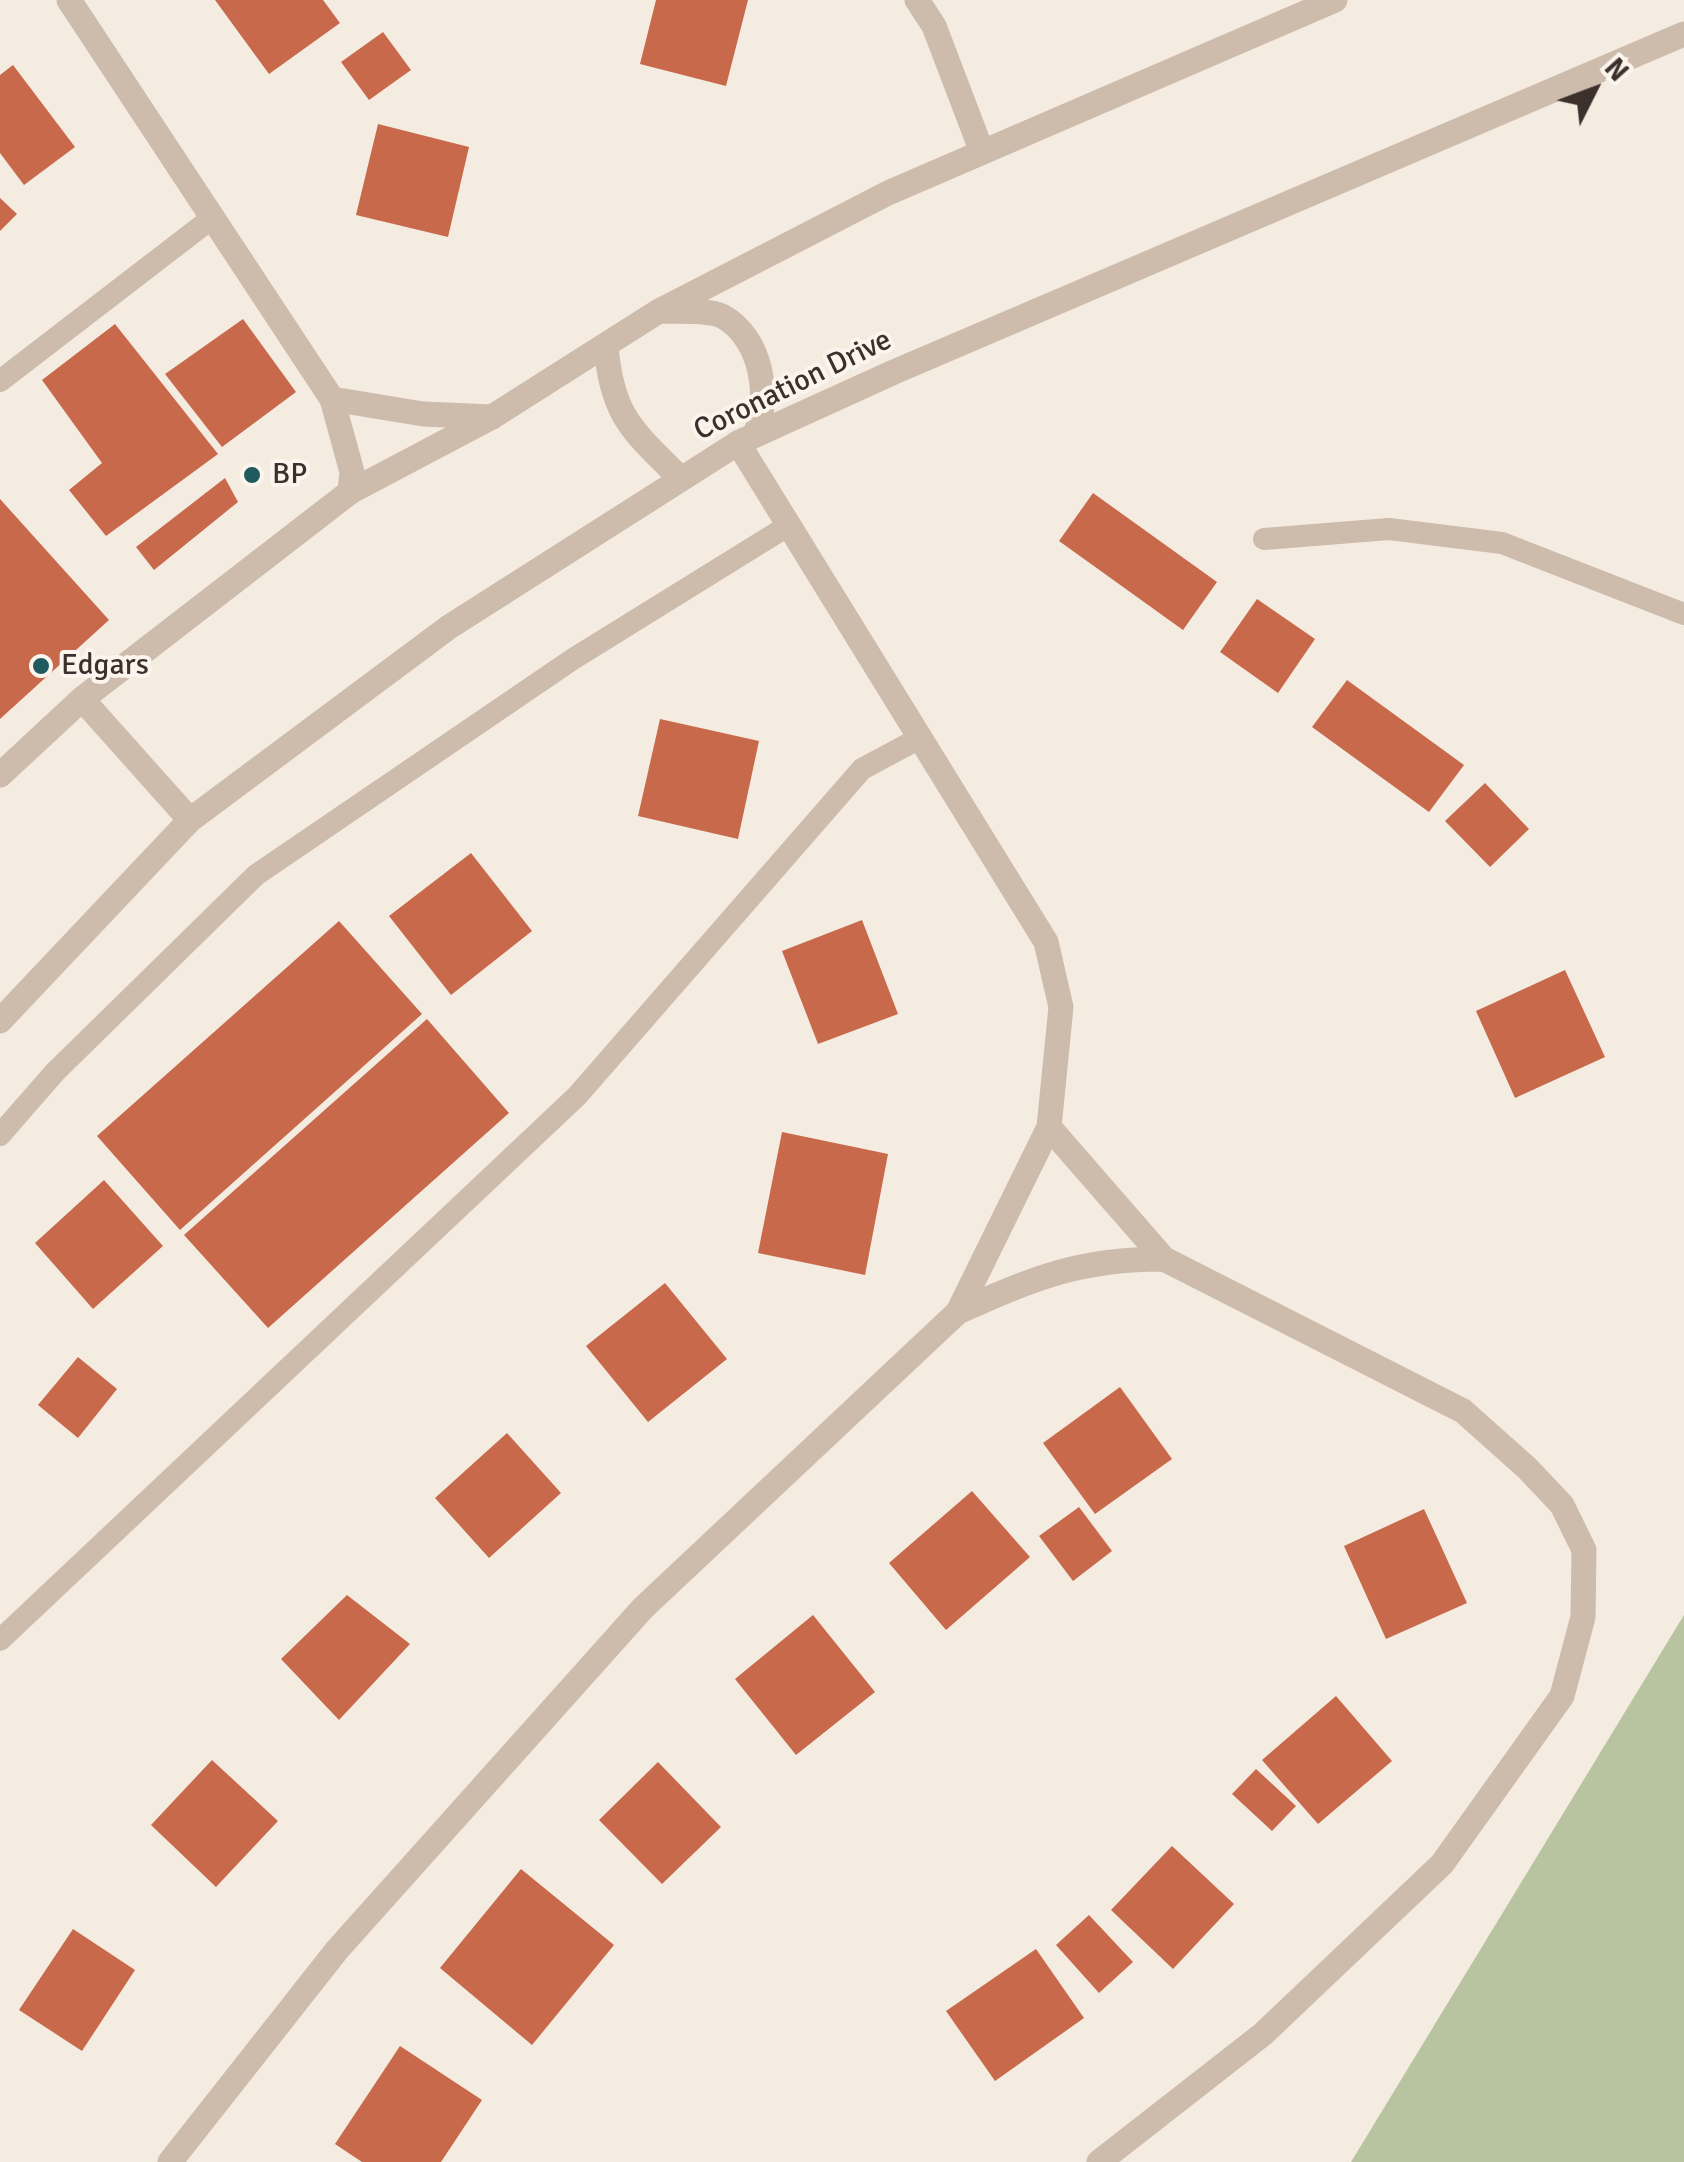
<!DOCTYPE html>
<style>
body{margin:0}
#map{position:relative;width:1684px;height:2162px;overflow:hidden;background:#f4ebe1;font-family:Signika,sans-serif}
canvas{display:block}
.north{position:absolute;left:1544px;top:40px;width:100px;height:100px;-webkit-text-stroke:8px #fbf5ee;paint-order:stroke;rotate:48deg;font-size:28px;font-weight:700;line-height:40px;text-align:center;color:#3b302b}
.north::after{content:'';display:block;margin:auto;width:35px;height:45px;background:#3b302b;clip-path:polygon(50% 0,100% 100%,50% 72%,0 100%)}
</style>
<div id="map">
<canvas width="1684" height="2162"></canvas>
<div class="north">N</div>
</div>
<script>
const ctx = document.querySelector('canvas').getContext('2d');
ctx.lineJoin = 'round';
function fillPath(path, color) {
  ctx.fillStyle = color;
  ctx.fill(path, 'evenodd');
}
function strokePath(path, color, width, dash) {
  ctx.strokeStyle = color;
  ctx.lineWidth = width;
  ctx.lineCap = dash ? 'butt' : 'round';
  ctx.setLineDash(dash || []);
  ctx.stroke(path);
}
function label(font, color, halo, rows, align = 'center') {
  ctx.font = font + ' Signika,sans-serif';
  ctx.lineWidth = 8;
  ctx.setLineDash([]);
  ctx.textBaseline = 'middle';
  ctx.strokeStyle = halo;
  ctx.fillStyle = color;
  for (const [text, x, y, turn = 0] of rows) {
    ctx.save();
    ctx.translate(x, y);
    ctx.rotate((+turn || 0) * Math.PI / 180);
    ctx.textAlign = isNaN(turn) ? turn : align;
    if (halo) ctx.strokeText(text, 0, 0);
    ctx.fillText(text, 0, 0);
    ctx.restore();
  }
}
fillPath(new Path2D(`
 M1684,1615v547h-333z`), '#b8c4a0');
fillPath(new Path2D(`
 M215,0h108l17,23 -71,51z
 M656,0h92l-22,86 -86,-22z
 M383,32l28,38 -42,30 -28,-38z
 M13,65l62,82 -51,38 -24,-32v-78z
 M378,124l91,23 -21,90 -92,-22z
 M0,198l17,16 -17,17z
 M243,319l53,73 -74,55 -57,-73z
 M115,324l103,130 -112,82 -37,-46 33,-27 -60,-83z
 M225,478l13,24 -84,68 -18,-23z
 M1093,493l124,89 -34,48 -124,-89z
 M0,499l109,121 -109,99z
 M1257,599l58,40 -37,54 -58,-41z
 M1347,680l117,85 -35,47 -117,-85z
 M660,719l99,22 -21,98 -100,-23z
 M1485,783l44,46 -39,38 -45,-46z
 M471,853l61,78 -81,64 -62,-79z
 M862,920l36,94 -80,30 -36,-93z
 M339,921l83,93 -242,216 -83,-94z
 M1565,970l40,87 -90,41 -39,-87z
 M427,1019l82,94 -241,215 -84,-93z
 M782,1132l106,22 -23,121 -107,-22z
 M104,1180l59,66 -70,63 -58,-66z
 M665,1283l62,76 -79,63 -62,-76z
 M78,1357l39,32 -39,49 -40,-33z
 M1120,1387l52,72 -77,55 -52,-71z
 M507,1433l54,60 -72,65 -54,-60z
 M972,1491l58,66 -84,73 -57,-67z
 M1079,1507l33,44 -39,30 -34,-45z
 M1424,1509l43,94 -81,36 -42,-93z
 M347,1595l63,49 -71,76 -58,-61z
 M813,1615l62,77 -79,63 -61,-76z
 M1336,1696l56,65 -74,63 -56,-64z
 M212,1760l66,61 -62,66 -65,-62z
 M658,1762l63,65 -59,57 -63,-64z
 M1256,1769l40,37 -24,25 -40,-37z
 M1172,1846l62,58 -61,65 -62,-59z
 M521,1869l93,76 -82,100 -92,-77z
 M1089,1915l44,47 -34,31 -43,-48z
 M73,1929l62,41 -53,81 -63,-41z
 M1036,1949l48,69 -89,63 -49,-70z
 M400,2046l82,54 -41,62h-79l-27,-18z`), '#c8694b');
strokePath(new Path2D(`
 M0,381l212,-163
 M1264,539l125,-10 113,14 182,71
 M0,1135l55,-63 201,-197 317,-216 213,-132
 M0,1640l577,-544 285,-327 56,-30`), '#cdbbac', 22);
strokePath(new Path2D(`
 M69,0l263,399 20,73 -2,20
 M917,0l17,26 48,126
 M332,399l91,15 69,3
 M1049,1127l115,132
 M958,1312c76,-34 121,-53 206,-53l299,152 64,57 35,37 22,45 -1,67 -21,79 -120,168 -179,170 -164,128
 M170,2162l167,-212 306,-342 315,-296 91,-185 12,-120 -15,-65 -308,-499`), '#cdbbac', 25);
strokePath(new Path2D(`
 M659,311c17,1 48,-2 63,5 40,21 50,84 32,120
 M606,346c6,71 27,85 75,133
 M82,699l108,121
 M0,775l82,-76 268,-207 142,-75 167,-106 229,-118 447,-193
 M0,1021l190,-201 259,-193 289,-184 156,-71 790,-338`), '#cdbbac', 25);
for (const [x, y, r, color] of [
 [252,475,10,"#1f5a5e"],
 [41,666,10,"#1f5a5e"]
]) {
  const dot = new Path2D();
  dot.arc(x, y, r, 0, 2 * Math.PI);
  ctx.fillStyle = color;
  ctx.fill(dot);
  strokePath(dot, '#fbf5ee', 4);
}
label('30px', '#3b302b', '#fbf5ee', [
 ["Coronation Drive",793,386,-26]
]);
label('30px', '#3b302b', '#fbf5ee', [
 ["BP",272,475],
 ["Edgars",61,666]
], 'left');
</script>
